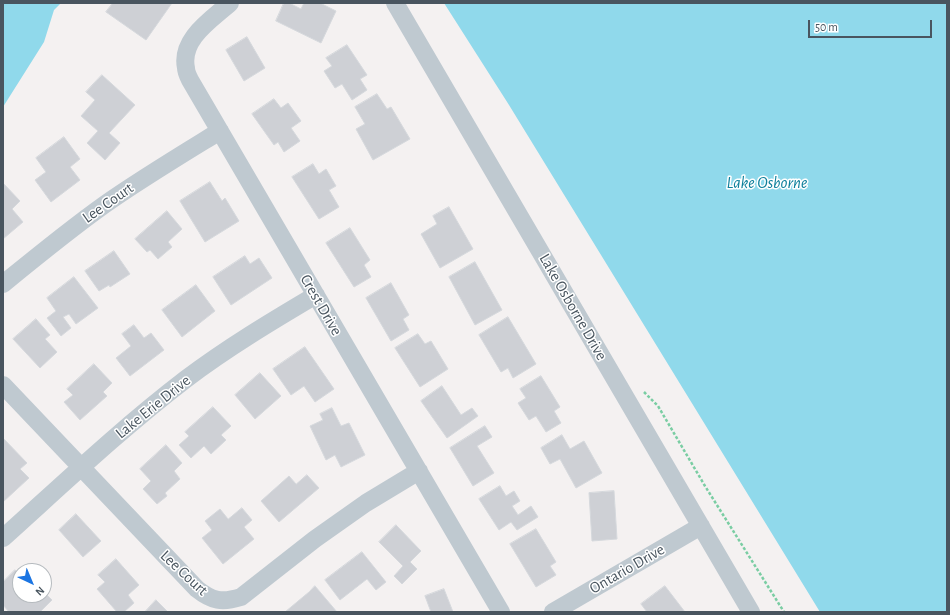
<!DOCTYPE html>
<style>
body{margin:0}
#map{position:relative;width:950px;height:615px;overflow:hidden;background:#f4f1f1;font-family:"Alegreya Sans",sans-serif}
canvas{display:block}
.frame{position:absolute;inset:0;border:4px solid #49555f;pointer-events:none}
.north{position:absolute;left:12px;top:563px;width:40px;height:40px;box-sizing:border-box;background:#fff;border:1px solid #b6bbbf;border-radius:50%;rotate:136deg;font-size:11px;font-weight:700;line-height:16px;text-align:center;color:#49555f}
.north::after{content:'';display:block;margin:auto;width:14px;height:18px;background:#1c75e2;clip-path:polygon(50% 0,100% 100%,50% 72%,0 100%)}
.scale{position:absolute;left:808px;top:20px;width:124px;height:18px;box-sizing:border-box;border:2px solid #49555f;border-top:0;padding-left:5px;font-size:12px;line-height:14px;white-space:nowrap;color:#49555f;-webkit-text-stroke:3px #fff;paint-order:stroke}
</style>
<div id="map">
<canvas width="950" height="615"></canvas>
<div class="frame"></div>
<div class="north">N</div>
<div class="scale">50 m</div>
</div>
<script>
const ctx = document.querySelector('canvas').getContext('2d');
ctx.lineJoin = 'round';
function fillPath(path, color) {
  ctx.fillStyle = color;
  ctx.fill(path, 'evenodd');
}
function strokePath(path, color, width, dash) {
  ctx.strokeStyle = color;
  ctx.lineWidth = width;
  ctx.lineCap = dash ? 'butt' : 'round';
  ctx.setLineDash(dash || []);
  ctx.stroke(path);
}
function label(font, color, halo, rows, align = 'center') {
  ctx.font = font + ' "Alegreya Sans",sans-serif';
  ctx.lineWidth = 3;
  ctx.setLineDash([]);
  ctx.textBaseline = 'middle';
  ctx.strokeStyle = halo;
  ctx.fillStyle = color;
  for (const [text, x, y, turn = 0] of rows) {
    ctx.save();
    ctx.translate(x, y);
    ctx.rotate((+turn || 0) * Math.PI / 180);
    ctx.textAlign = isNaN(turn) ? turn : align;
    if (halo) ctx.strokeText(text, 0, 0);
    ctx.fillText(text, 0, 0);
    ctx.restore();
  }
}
fillPath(new Path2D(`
 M3,3h58l-7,7 -10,32 -41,65z
 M444,3h503v609h-127l-311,-507z`), '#90d9eb');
const building = new Path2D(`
 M113,3h59l-26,37 -40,-28z
 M284,3h5l12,6 3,-6h16l16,8 -15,32 -45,-22z
 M247,37l18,31 -21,13 -18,-31z
 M347,45l20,30 -7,4 7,11 -15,10 -10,-16 -7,4 -11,-17 8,-5 -6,-8z
 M102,75l33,30 -26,28 11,10 -15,17 -18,-17 11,-12 -17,-15 14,-16 -9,-8z
 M377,94l10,15 4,-2 19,32 -37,21 -17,-31 9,-5 -10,-17z
 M274,99l7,9 7,-5 13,18 -10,7 9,13 -16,11 -6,-10 -4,3 -22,-31z
 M64,137l16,22 -10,8 10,13 -29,22 -16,-22 11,-8 -10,-14z
 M313,164l6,10 7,-5 10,17 -7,4 10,17 -20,12 -27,-42z
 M210,182l12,19 3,-3 14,23 -34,21 -25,-41z
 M3,183l17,18 -8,8 11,13 -20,17z
 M449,207l24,42 -33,19 -19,-34 16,-10 -4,-8z
 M167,211l15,18 -14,13 4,5 -14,12 -8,-9 -3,2 -12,-13z
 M350,228l20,32 -6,5 7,12 -17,10 -28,-44z
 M114,251l16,23 -20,13 -1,-2 -10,6 -14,-20z
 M245,256l5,8 9,-6 13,20 -41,27 -18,-28z
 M475,262l27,48 -27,15 -26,-48z
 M74,277l24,31 -22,16 -7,-10 -6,3 8,11 -10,8 -14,-18 9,-7 -9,-13z
 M391,283l18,32 -6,4 6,11 -18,11 -25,-43z
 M196,285l19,26 -33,26 -20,-27z
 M508,317l28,47 -23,14 -5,-10 -7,4 -22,-37z
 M36,319l14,16 -5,4 12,13 -17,16 -27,-29z
 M134,325l10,13 7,-5 13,17 -34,26 -14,-18 15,-12 -9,-12z
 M418,334l7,10 6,-3 17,28 -28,18 -25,-39z
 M305,347l29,42 -19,13 -11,-16 -13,9 -18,-26z
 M94,364l18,19 -9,9 4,4 -27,24 -16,-18 9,-7 -6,-6z
 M260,373l21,23 -26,23 -20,-24z
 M541,376l19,31 -6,4 7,12 -15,9 -10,-16 -7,4 -11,-17 8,-5 -6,-9z
 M442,386l19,29 11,-7 6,8 -31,22 -26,-37z
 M213,407l18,19 -10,9 5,5 -15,14 -7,-8 -13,12 -12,-13 10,-9 -4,-4z
 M332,408l9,18 8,-3 16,32 -24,12 -6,-12 -9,5 -16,-34 13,-6 -3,-6z
 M485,426l7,11 -15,9 17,27 -21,13 -23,-38z
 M562,435l8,14 14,-8 18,32 -26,15 -16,-29 -10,5 -9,-16z
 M3,438l24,25 -7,6 9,9 -26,24z
 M166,445l16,18 -8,8 6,8 -15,14 2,3 -10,8 -14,-15 8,-8 -11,-12z
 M307,475l12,13 -40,34 -18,-21 28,-25 7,8z
 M500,486l6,10 8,-5 6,10 -8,5 6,9 13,-9 7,11 -21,13 -6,-8 -12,8 -20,-31z
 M614,491l3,48 -25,2 -3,-48z
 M242,508l10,12 -8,7 10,12 -31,25 -21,-26 10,-8 -7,-9 15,-12 8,10z
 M76,514l25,27 -18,16 -24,-27z
 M396,525l25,26 -11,11 7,7 -15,15 -8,-8 9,-10 -24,-24z
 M536,529l20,33 -6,4 6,9 -20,12 -26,-43z
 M362,552l24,30 -10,8 -9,-11 -27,21 -15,-20z
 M116,559l23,26 -11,10 6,8 -10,9h-7l-20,-23 8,-7 -7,-7z
 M15,570l5,5v20h24v-3l8,8 -12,12h-31l-6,-7v-23z
 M315,586l22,26h-52l24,-20z
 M665,586l20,26h-38l-6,-8z
 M444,589l9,23h-22l-6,-16z
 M156,600l12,12h-23z`);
fillPath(building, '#ced0d5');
strokePath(building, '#d5d8dc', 1);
strokePath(new Path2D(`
 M644,392l14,14 47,80 79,126`), '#7acda3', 2.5, [3, 2]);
strokePath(new Path2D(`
 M230,3c-19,17 -50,36 -44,65 0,4 2,8 4,12l311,532
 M395,3l356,609
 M3,284c33,-27 66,-54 101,-79 37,-26 77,-50 116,-74
 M3,385l194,204c15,12 25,14 44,8l74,-58 51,-36 53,-32
 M3,538c60,-54 119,-110 183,-159 41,-31 86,-58 130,-84
 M553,612l148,-86`), '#bfc9d0', 18);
label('16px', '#49555f', '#fff', [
 ["Lee Court",108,203,-35],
 ["Crest Drive",321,305,60],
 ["Lake Osborne Drive",573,307,60],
 ["Lake Erie Drive",153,407,-39],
 ["Ontario Drive",627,569,-30],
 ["Lee Court",184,573,43]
]);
label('italic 17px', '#0f809c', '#fff', [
 ["Lake Osborne",767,183]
]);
</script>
